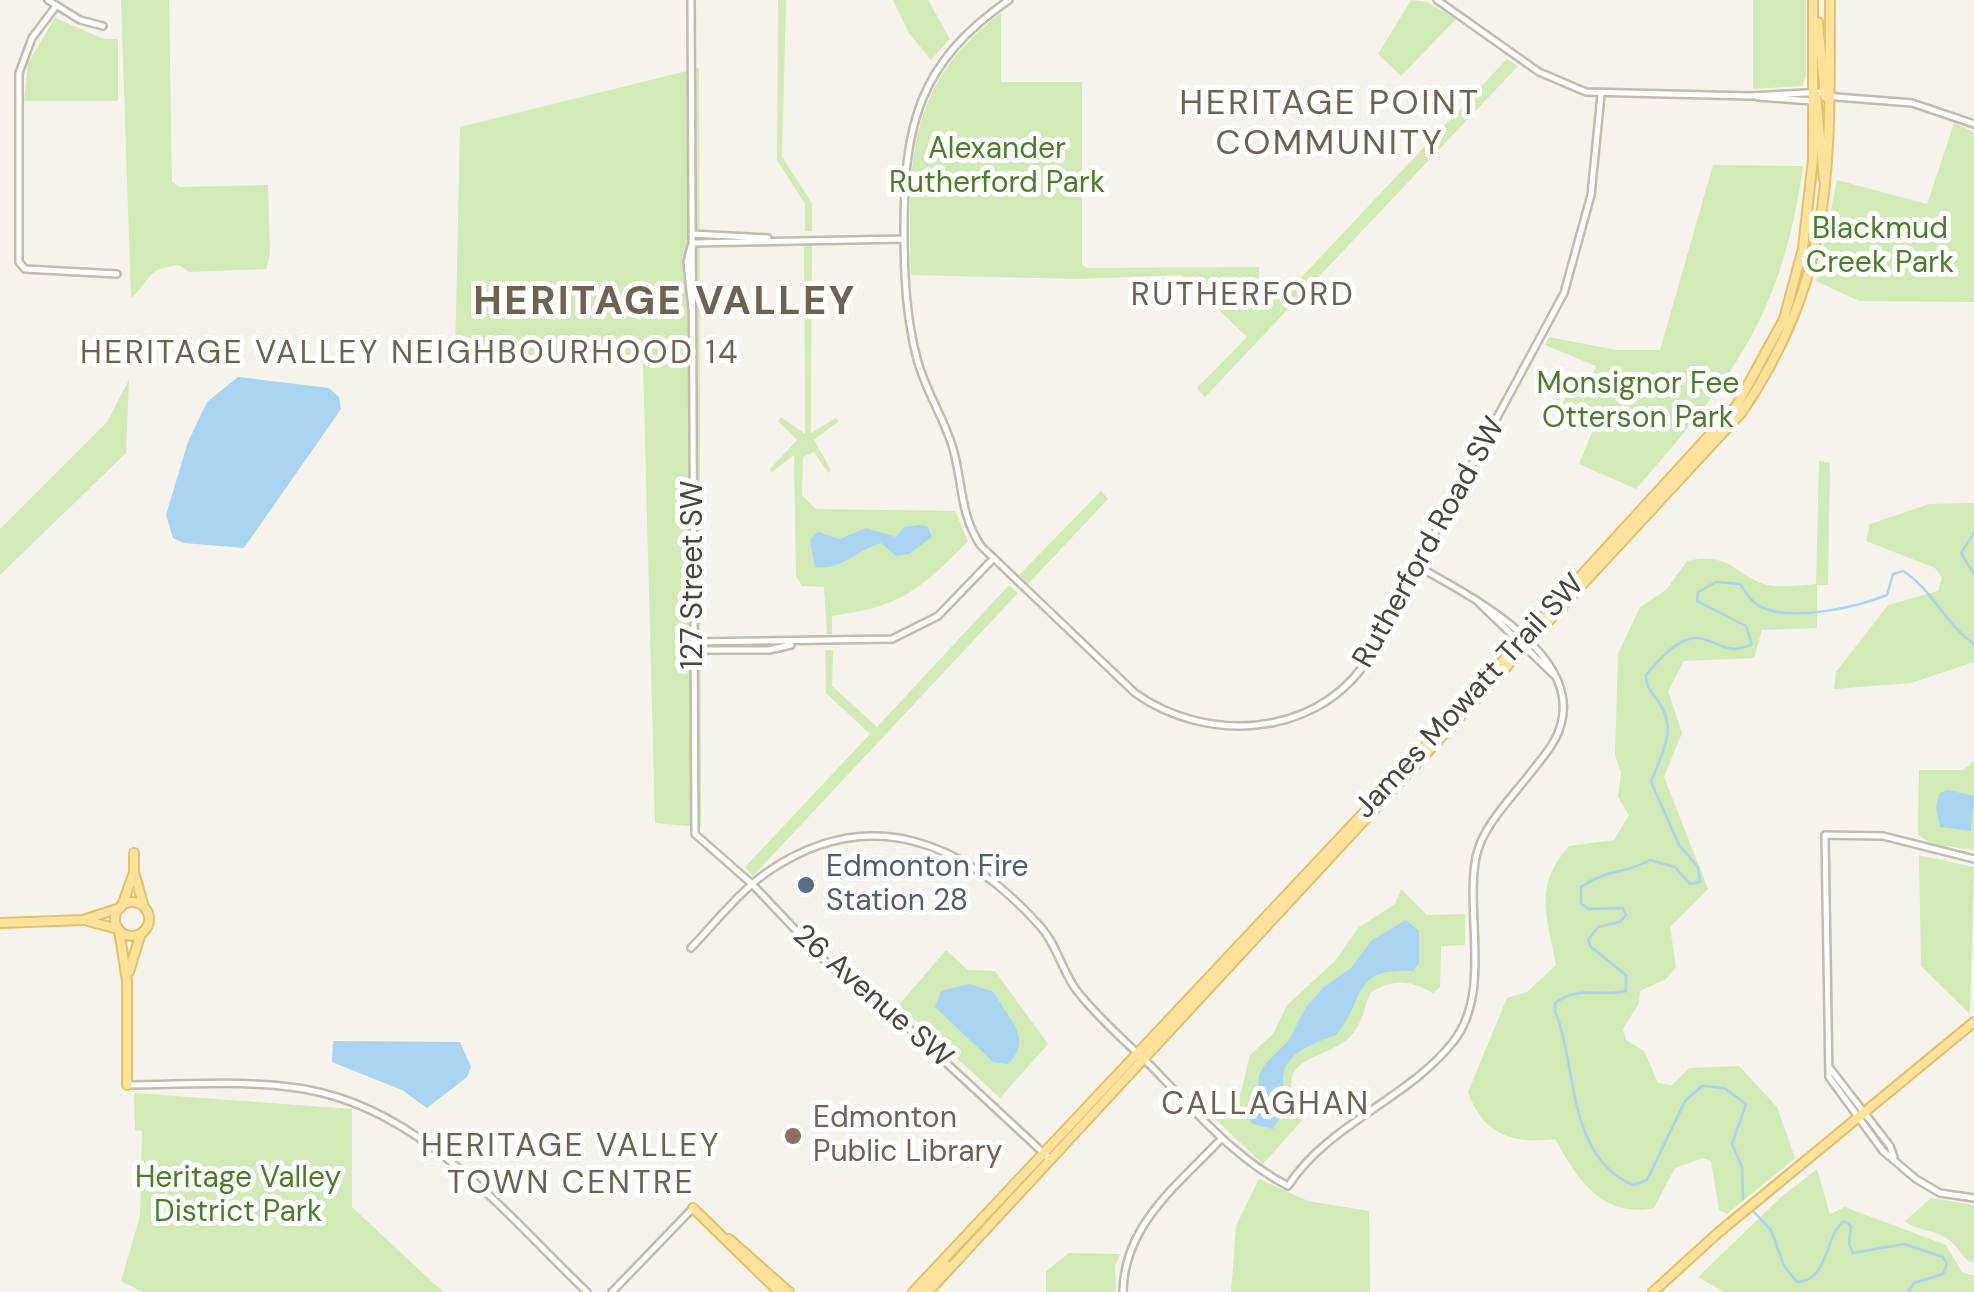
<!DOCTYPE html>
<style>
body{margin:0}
canvas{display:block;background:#f6f3ec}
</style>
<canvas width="1974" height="1292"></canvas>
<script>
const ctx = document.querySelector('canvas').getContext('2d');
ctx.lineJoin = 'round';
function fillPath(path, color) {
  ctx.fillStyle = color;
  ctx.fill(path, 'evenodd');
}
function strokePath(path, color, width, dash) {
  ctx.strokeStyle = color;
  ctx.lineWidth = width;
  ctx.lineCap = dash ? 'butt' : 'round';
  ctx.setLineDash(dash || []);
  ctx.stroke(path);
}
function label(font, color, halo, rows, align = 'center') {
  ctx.font = font + ' "DM Sans",sans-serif';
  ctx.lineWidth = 10;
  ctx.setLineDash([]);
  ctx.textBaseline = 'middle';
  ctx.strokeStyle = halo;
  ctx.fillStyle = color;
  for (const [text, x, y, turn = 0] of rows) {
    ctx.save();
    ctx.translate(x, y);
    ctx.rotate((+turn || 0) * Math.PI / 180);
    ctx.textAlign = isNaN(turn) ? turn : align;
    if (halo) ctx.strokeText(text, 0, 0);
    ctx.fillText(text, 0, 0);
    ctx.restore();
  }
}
fillPath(new Path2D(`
 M121,0h48l3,182 8,5 88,-2 2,70 -4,14 -77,3 -10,-7c-35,4 -26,14 -48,33z
 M778,0h8l-4,157 30,46v28h-7v-27l-28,-44z
 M893,0h35l22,39 -19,21 -22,-27z
 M1411,0l16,2 29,17 -55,57 -23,-22z
 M1753,0h53v76l-4,10 -49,3z
 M1001,13v69h81v183l6,3 171,-1v12l22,20 226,-240 11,7 -313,331 -8,-9 50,-51 -65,-62 -105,4 -166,-4c-2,-111 -7,-189 90,-262z
 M55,18l49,21h14v62h-94l4,-38z
 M699,68l2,759 -46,-4 -12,-461 -188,-3 5,-232z
 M1954,123l20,9v170l-115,-1 -43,-20 21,-101 90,24z
 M1713,165l90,1c-21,150 -70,212 -167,323l-57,-25 14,-34 -35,-15 16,-39 14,7 8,-17 -51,-21 4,-8 67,13h44z
 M812,245l-1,188 25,-15 3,3 -25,19 17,30 -3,3 -14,-21 -11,5 -1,38 14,14 139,2 13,30c-49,50 -66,65 -136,75v18h-5l-3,-47 -22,-1 -6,-10 -2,-121 -23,18 -1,-4 27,-29 -19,-19 3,-4 24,17 -1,-187z
 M129,380l-3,73 -126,122v-46l107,-107z
 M1819,461l11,2 -2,122h-11v43l-55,2 -8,28 -70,3 -16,30 14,42 -18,44 44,112 -38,38 6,40 -10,12 -26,12 -1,12 -16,26 3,11 18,11 14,32 14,2 17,-17 50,-2 38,41 18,51 -68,56 -8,-4 -8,-49 -8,-3 -28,10 -21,40c-54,10 -77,-30 -99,-69 -43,6 -73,-6 -87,-47l39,-94 20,-6 29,-27c-8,-48 -24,-77 13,-119l45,-6 15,-25 -11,-18 3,-24 -6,-18 3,-101 22,-47 26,-17 21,-29c47,-10 49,17 81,24 14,3 34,0 48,-1z
 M1101,491l7,8 -80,85 -9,-9z
 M1974,503v159l-63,21 -77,6 2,-17 52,-67 50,-14 4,-13 -7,-10 -69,-27 4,-17 59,-20z
 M1009,585l9,8 -265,283 -8,-9 125,-133 -44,-41 -1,-43h8l-1,36 45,41z
 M1974,761v89l-42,-6 -14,-9 1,-65h44z
 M1919,855l55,12 -4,147 -49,-48z
 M1401,889l26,26 38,-1v31l-24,1 -1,41 -7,6c-24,-13 -39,-15 -63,0 -6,16 -8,32 -20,44 -26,25 -86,19 -44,79l-43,48 -48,-45 26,-27 9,-37 23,-21 14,-29 48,-44 23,-33 37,-24z
 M946,950l22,20 27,1 53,73 -48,54 -101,-93z
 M134,1093l218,16v98l91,85h-300l-22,-11 19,-65 2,-85 -7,-1z
 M1817,1169l13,45 15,-7 101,38 16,27 12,4v16h-250l-26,-15 82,-79z
 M1259,1179l49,22 61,10 1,81h-139l5,-66z
 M1931,1198l43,7v58c-12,-3 -14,-15 -25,-23 -15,-11 -32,-9 -44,-19z
 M1069,1253l51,1 -5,12 1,26h-70v-21z`), '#d2eab5');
fillPath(new Path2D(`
 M238,377l91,11 10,9 2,12 -97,139 -60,-5 -11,-5 -7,-23 22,-73 19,-40z
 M918,525l9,1 5,11 -23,17 -13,2 -15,-13c-24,7 -40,28 -66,24l-5,-27 8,-8 22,7 26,-11 30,9 8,-10z
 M1948,790l26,6 -3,35 -31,-4 -4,-20 4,-14z
 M1406,920l13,11v32l-6,8c-64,-3 -46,28 -77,64 -88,30 -32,52 -63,94l-20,-5 -10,-13 15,-21 1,-15 7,-12 23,-23 17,-33 18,-20 27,-19 21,-28z
 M969,984l25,8c13,26 41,47 14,72l-15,-2 -58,-55 6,-16z
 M333,1041l127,1 11,25 -4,10 -40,31 -25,-18 -70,-28z`), '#a9d4f2');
strokePath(new Path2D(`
 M1974,533l-13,20 13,21
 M1743,1199l-1,-32 -10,-23 14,-40 -22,-16 -22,-2 -17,15 -38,79 -14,5c-67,-29 -55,-118 -78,-174v-8c24,-18 46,-6 71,-12v-16l-35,-28 -3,-7 10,-13 22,-5 6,-7 -3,-7 -34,1 -8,-5v-17c28,-19 42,-12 69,-27l25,7 15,17 10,-2 -2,-15 -19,-22 -28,-63c9,-25 27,-51 9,-78 -7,-11 -14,-15 -14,-29 61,-75 63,-9 106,-31l-6,-18 -49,-25 1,-9 18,-10 24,2c7,10 10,17 21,23 31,15 97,0 126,-12l6,-21 10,-3c28,17 42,53 71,73
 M1751,1209l20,21 13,36 13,16c33,-2 27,-46 47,-61l7,5 -2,18 4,9 51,-9 39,13 4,7 -4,10 -29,9 -6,9`), '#a9d4f2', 2.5);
const minor = new Path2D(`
 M48,0l32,20 23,6
 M691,0l4,834 57,50 74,78 87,70 137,127
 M1009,0c-91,63 -105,125 -105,230 0,44 2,87 13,129 8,30 25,56 35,86 11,35 7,69 29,101l154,147c70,50 177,45 229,-28l200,-372 27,-98 10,-100
 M1437,0l102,72 47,20 164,4 74,-4 12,5
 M56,6l-24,32 -13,35v189l6,7 92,5
 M1758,97l54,4
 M1836,97l76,6 62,21
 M692,234l76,4
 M692,243l212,-4
 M691,246l-4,16 5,47
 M1479,603l77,74
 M693,642l199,-3 46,-23 54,-56
 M693,650h76l22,-5
 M1974,859l-91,-23 -58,-1 4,242 54,74 33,28 24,14 34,5
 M691,948c24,-25 47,-55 75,-75 102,-71 198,-32 274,53 17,19 22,45 37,65 22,28 50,52 75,76 42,43 82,91 136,119 41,-63 119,-86 165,-144 39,-49 12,-127 23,-185 6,-30 35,-59 53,-82 12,-16 27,-31 32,-51 20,-71 -92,-129 -142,-157
 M1829,1067l61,79 4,11
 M127,1085c58,0 120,-6 177,4 119,20 201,125 283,203
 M612,1292l81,-84
 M1123,1292c1,-68 56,-108 99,-154`);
const major = new Path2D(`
 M1818,22l7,74 5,4
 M1816,95l8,85
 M134,872v-19
 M115 919a17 17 0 1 1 34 0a17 17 0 1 1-34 0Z
 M122,906l12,-34 10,35
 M88,921l30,8
 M0,923l83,-3 37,-12
 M119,930l8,51v104
 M129,972l12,-39
 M693,1208l86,84
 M729,1239l60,53
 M913,1292l472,-502 352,-385 47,-86 19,-71 10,-89v-159
 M923,1292l22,-28
 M928,1292l814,-880c95,-142 87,-249 88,-412
 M1653,1292l66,-60 255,-210`);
strokePath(minor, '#c2bbae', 10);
strokePath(major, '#e6c16a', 12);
strokePath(minor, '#fff', 5);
strokePath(major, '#ffe39c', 8);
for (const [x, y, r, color] of [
 [806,885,10,"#5c6f8a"],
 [793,1136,10,"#8d6e63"]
]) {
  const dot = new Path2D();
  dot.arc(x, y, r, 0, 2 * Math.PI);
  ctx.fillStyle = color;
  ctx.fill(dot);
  strokePath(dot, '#fff', 4);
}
label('30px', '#4a7f2a', '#fff', [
 ["Alexander",997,150],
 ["Rutherford Park",997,184],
 ["Blackmud",1880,230],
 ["Creek Park",1880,264],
 ["Monsignor Fee",1638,385],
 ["Otterson Park",1638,419],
 ["Heritage Valley",238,1179],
 ["District Park",238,1213]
]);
label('30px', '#4b4439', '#fff', [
 ["Rutherford Road SW",1430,543,-61],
 ["127 Street SW",694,575,-90],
 ["James Mowatt Trail SW",1470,697,-47],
 ["26 Avenue SW",872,997,41]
]);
label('30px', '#4e5e75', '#fff', [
 ["Edmonton Fire",826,868],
 ["Station 28",826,902]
], 'left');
label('30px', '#785e54', '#fff', [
 ["Edmonton",813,1119],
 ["Public Library",813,1153]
], 'left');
ctx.letterSpacing = '2.5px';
label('32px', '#6e6250', '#fff', [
 ["RUTHERFORD",1243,297],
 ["HERITAGE VALLEY NEIGHBOURHOOD 14",410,355],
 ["CALLAGHAN",1266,1106],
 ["HERITAGE VALLEY",571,1148],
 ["TOWN CENTRE",571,1185]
]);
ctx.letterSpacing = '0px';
ctx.letterSpacing = '2.5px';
label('35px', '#6e6250', '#fff', [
 ["HERITAGE POINT",1330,105],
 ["COMMUNITY",1330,145]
]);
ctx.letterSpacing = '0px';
ctx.letterSpacing = '2.5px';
label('bold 40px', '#6e6250', '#fff', [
 ["HERITAGE VALLEY",665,304]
]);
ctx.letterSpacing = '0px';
</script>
